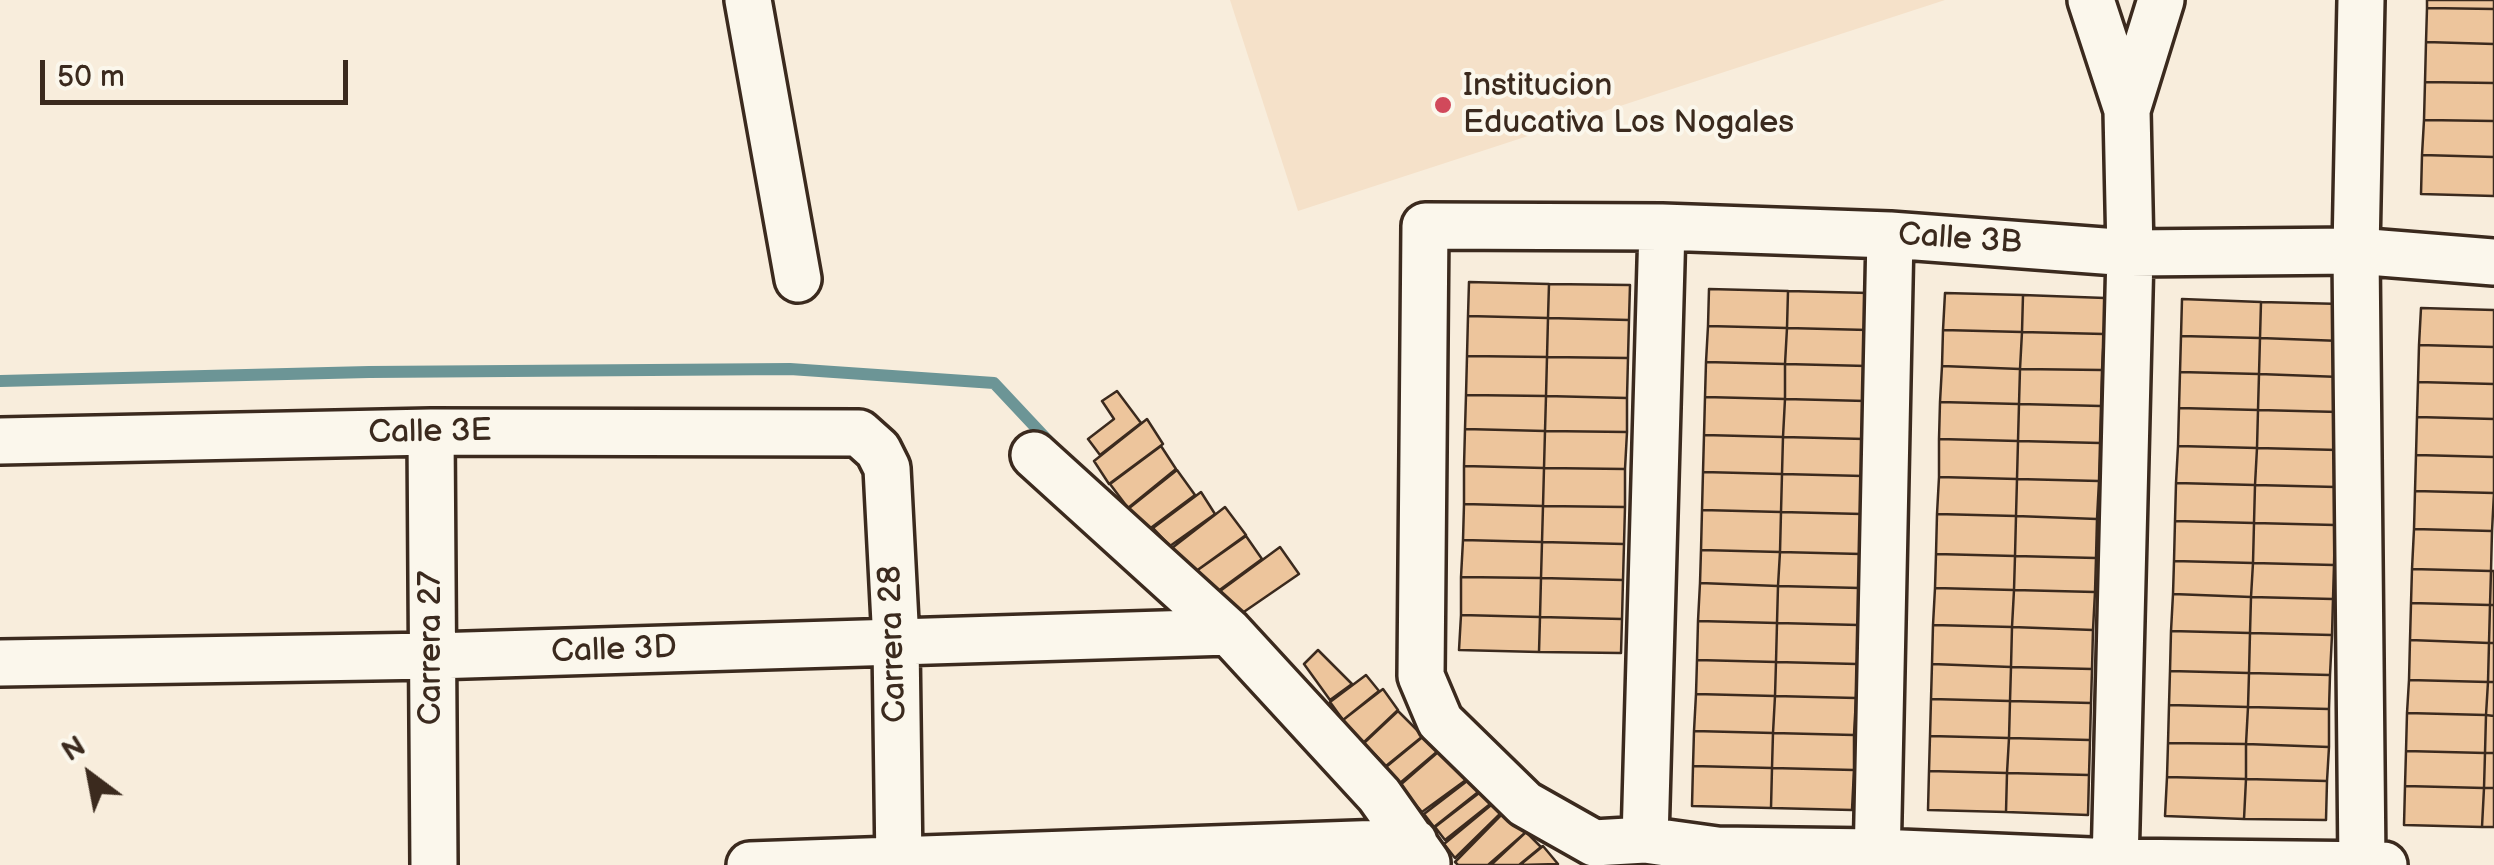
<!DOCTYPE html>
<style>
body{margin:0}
#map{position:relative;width:2494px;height:865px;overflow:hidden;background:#f8eddc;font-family:"Balsamiq Sans",sans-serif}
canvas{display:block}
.north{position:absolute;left:40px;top:725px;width:100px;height:100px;-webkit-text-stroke:8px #fbf7ec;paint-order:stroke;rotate:328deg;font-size:28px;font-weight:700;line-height:40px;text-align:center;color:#3b2a1e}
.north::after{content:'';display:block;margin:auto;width:35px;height:45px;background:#3b2a1e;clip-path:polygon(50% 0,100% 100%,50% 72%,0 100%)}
.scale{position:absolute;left:40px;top:60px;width:308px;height:45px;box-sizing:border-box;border:5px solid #3b2a1e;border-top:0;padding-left:12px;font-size:30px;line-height:35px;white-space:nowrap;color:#3b2a1e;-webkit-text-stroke:8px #fbf7ec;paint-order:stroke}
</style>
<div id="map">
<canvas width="2494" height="865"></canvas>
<div class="north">N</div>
<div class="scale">50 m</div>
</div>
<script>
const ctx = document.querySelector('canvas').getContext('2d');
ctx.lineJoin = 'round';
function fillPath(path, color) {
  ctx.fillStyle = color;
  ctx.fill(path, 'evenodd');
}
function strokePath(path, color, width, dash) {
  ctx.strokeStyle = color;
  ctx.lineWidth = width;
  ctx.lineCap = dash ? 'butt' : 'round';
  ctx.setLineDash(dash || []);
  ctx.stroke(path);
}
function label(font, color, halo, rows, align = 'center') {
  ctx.font = font + ' "Balsamiq Sans",sans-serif';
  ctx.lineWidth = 8;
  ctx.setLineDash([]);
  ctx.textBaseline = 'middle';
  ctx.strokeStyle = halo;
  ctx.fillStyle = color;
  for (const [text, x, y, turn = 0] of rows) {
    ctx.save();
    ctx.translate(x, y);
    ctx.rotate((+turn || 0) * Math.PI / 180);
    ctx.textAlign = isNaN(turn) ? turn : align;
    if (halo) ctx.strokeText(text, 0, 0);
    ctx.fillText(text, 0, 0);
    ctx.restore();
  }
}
fillPath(new Path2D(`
 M1230,0h715l-647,211z`), '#f5e1c9');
strokePath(new Path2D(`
 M0,381l369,-9 421,-3 204,14 60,64`), '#6c9596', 12);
const building = new Path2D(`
 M2427,0h67v9l-67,-1z
 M2427,8l67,1v35l-68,-2z
 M2426,42l68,2v39l-69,-1z
 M2425,82l69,1v38l-70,-1z
 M2424,120l70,1v36l-72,-2z
 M2422,155l72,2v39l-73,-2z
 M1469,282l80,2 -1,34 -80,-2z
 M1549,284l81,1 -1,35 -81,-2z
 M1709,289l79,2 -1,37 -79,-2z
 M1788,291l81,2 -1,37 -81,-2z
 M1945,293l78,2 -1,37 -79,-2z
 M2023,295l82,3 -1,36 -82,-2z
 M2182,299l79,3 -1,36 -79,-2z
 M2261,302l81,2 -1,37 -81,-3z
 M2421,308l73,2v37l-75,-2z
 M1468,316l80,2 -1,39 -80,-1z
 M1548,318l81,2 -1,38 -81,-1z
 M1708,326l79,2 -2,36 -79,-2z
 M1787,328l81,2 -1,36 -82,-2z
 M1943,330l79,2 -2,37 -78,-3z
 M2022,332l82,2 -2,36 -82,-1z
 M2181,336l79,2 -1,36 -79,-2z
 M2260,338l81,3 -1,36 -81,-3z
 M2419,345l75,2v37l-76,-2z
 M1467,356l80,1 -1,39 -80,-1z
 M1547,357l81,1 -1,40 -81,-2z
 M1706,362l79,2v35l-80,-2z
 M1785,364l82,2 -1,35 -81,-2z
 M1942,366l78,3 -1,35 -79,-2z
 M2020,369l82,1 -1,36 -82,-2z
 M2180,372l79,2 -1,36 -79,-2z
 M2259,374l81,3 -1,35 -81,-2z
 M2418,382l76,2v35l-77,-2z
 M1117,391l24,32 -41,32 -12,-16 26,-20 -12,-18z
 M1466,395l80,1 -1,35 -80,-2z
 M1546,396l81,2v34l-82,-1z
 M1705,397l80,2 -2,38 -79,-2z
 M1785,399l81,2 -1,38 -82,-2z
 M1940,402l79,2 -1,37 -79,-2z
 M2019,404l82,2 -1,37 -82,-2z
 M2179,408l79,2 -1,38 -79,-2z
 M2258,410l81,2 -1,38 -81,-2z
 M2417,417l77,2v38l-78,-2z
 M1147,419l16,25 -54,40 -15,-23z
 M1465,429l80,2 -1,37 -80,-2z
 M1545,431l82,1 -2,37 -81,-1z
 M1704,435l79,2 -1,37 -79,-2z
 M1783,437l82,2 -2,37 -81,-2z
 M1939,439l79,2 -1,38 -78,-2z
 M2018,441l82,2 -1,38 -82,-2z
 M1161,446l15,23 -48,39 -18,-24z
 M2178,446l79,2 -2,37 -79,-2z
 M2257,448l81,2 -2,37 -81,-2z
 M2416,455l78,2v36l-79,-2z
 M1464,466l80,2 -1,38 -79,-2z
 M1544,468l81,1v38l-82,-1z
 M1177,470l18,25 -47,35 -20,-21z
 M1703,472l79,2 -1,38 -79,-2z
 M1782,474l81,2 -1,38 -81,-2z
 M1939,477l78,2 -1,37 -79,-2z
 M2017,479l82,2 -2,38 -81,-3z
 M2176,483l79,2 -1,38 -79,-2z
 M2255,485l81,2 -1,38 -81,-2z
 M2415,491l79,2 -2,38 -78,-2z
 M1201,492l14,22 -45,32 -17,-18z
 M1464,504l79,2 -1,36 -79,-2z
 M1543,506l82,1 -1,37 -82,-2z
 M1225,507l21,28 -54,39 -20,-26z
 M1702,510l79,2 -1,40 -79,-2z
 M1781,512l81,2 -1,40 -81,-2z
 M1937,514l79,2 -1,40 -79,-2z
 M2016,516l81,3 -1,39 -81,-2z
 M2175,521l79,2 -1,40 -79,-2z
 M2254,523l81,2 -1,40 -81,-2z
 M2414,529l78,2 -1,40 -79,-2z
 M1246,536l16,23 -52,38 -18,-23z
 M1463,540l79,2 -1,36 -80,-1z
 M1542,542l82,2 -1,36 -82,-2z
 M1280,547l19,27 -64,44 -19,-24z
 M1701,550l79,2 -2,34 -78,-3z
 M1780,552l81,2 -1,34 -82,-2z
 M1936,554l79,2 -1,34 -79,-2z
 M2015,556l81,2 -1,34 -81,-2z
 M2174,561l79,2 -2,34 -78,-3z
 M2253,563l81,2 -1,34 -82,-2z
 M2412,569l79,2 -1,34 -79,-2z
 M2491,571h3v34h-4z
 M1461,577l80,1 -1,39 -79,-2z
 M1541,578l82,2 -1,39 -82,-2z
 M1700,583l78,3 -1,37 -79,-2z
 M1778,586l82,2 -1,37 -82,-2z
 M1935,588l79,2 -2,37 -79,-2z
 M2014,590l81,2 -2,38 -81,-3z
 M2173,594l78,3 -1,36 -79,-2z
 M2251,597l82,2 -1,36 -82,-2z
 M2411,603l79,2 -1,38 -79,-3z
 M2490,605h4v38h-5z
 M1461,615l79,2 -1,35 -80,-2z
 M1540,617l82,2 -1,34 -82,-1z
 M1698,621l79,2 -1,39 -79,-2z
 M1777,623l82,2 -2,39 -81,-2z
 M1933,625l79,2 -1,40 -79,-3z
 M2012,627l81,3 -1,39 -81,-2z
 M2171,631l79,2 -1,40 -79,-2z
 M2250,633l82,2 -2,40 -81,-2z
 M2410,640l79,3 -1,39 -79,-2z
 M2489,643h5v39h-6z
 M1318,650l34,34 -22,16 -26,-36z
 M1697,660l79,2 -1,34 -79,-2z
 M1776,662l81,2 -1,34 -81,-2z
 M1932,664l79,3 -1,34 -79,-2z
 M2011,667l81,2 -1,34 -81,-2z
 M2170,671l79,2 -1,34 -79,-2z
 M2249,673l81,2 -1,34 -81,-2z
 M1366,675l13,16 -36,29 -13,-18z
 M2409,680l79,2 -2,33 -79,-2z
 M2488,682h6v34l-8,-1z
 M1383,689l15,21 -36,34 -19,-24z
 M1696,694l79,2 -2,37 -79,-2z
 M1775,696l81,2 -2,37 -81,-2z
 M1931,699l79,2 -1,37 -79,-2z
 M2010,701l81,2 -1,37 -81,-2z
 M2169,705l79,2 -2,37 -78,-1z
 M2248,707l81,2v38l-83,-3z
 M1398,711l25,25 -37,30 -22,-23z
 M2407,713l79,2 -1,38 -79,-2z
 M2486,715l8,1v37h-9z
 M1431,730l14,15 -45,38 -14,-16z
 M1694,731l79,2 -1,35 -79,-2z
 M1773,733l81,2v35l-82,-2z
 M1930,736l79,2 -2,35 -78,-2z
 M2009,738l81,2 -1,35 -82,-2z
 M2168,743l78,1v35l-79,-2z
 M2246,744l83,3 -2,34 -81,-2z
 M1445,746l25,31 -48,35 -23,-26z
 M2406,751l79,2 -1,35 -79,-2z
 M2485,753h9v35h-10z
 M1693,766l79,2 -1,40 -79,-2z
 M1772,768l82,2 -2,40 -81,-2z
 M1929,771l78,2 -1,39 -78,-2z
 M2007,773l82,2 -1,40 -82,-3z
 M2167,777l79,2 -2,40 -79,-3z
 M1471,778l11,11 -48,38 -10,-13z
 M2246,779l81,2 -1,39 -82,-1z
 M2405,786l79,2 -2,39 -78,-2z
 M2484,788h10v39h-12z
 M1483,790l11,11 -49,39 -10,-13z
 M1496,801l8,9 -49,48 -11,-14z
 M1506,810l20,22 -38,33h-30l-3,-3z
 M1526,832l15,15 -22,18h-28z
 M1543,846l15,18 -38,1z`);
fillPath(building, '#edc59c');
strokePath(building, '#3b2a1e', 2.5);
const minor = new Path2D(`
 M748,0l50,279
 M2091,0l36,110
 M2361,0l-5,251 6,614
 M431,432l3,433
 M0,441l431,-9 428,1 19,17 9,18 9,174 3,223
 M1034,455l195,177 150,163 48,68
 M0,663l433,-7 796,-24
 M1645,840l17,-613
 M750,865l664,-23
 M1877,865l13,-630
 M2115,865l15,-612 -3,-143 34,-110
 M2384,865l-269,-3 -238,-10 -160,-2 -72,-10 -51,3 -69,-39 -85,-83 -19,-45 4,-450 237,1 228,8 240,18 226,-2 138,11`);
strokePath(minor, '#3b2a1e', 52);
strokePath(minor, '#fbf7ec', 45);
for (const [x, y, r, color] of [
 [1443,105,10,"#d1495b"]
]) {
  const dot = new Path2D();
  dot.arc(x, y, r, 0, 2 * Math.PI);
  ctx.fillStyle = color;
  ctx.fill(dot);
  strokePath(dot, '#fbf7ec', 4);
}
label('32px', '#3b2a1e', '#fbf7ec', [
 ["Institucion",1463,87],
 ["Educativa Los Nogales",1463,124]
], 'left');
label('32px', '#3b2a1e', '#fbf7ec', [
 ["Calle 3B",1960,240,4],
 ["Calle 3E",430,433,-1],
 ["Carrera 28",894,644,-92],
 ["Carrera 27",432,648,-90],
 ["Calle 3D",614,651,-2]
]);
</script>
